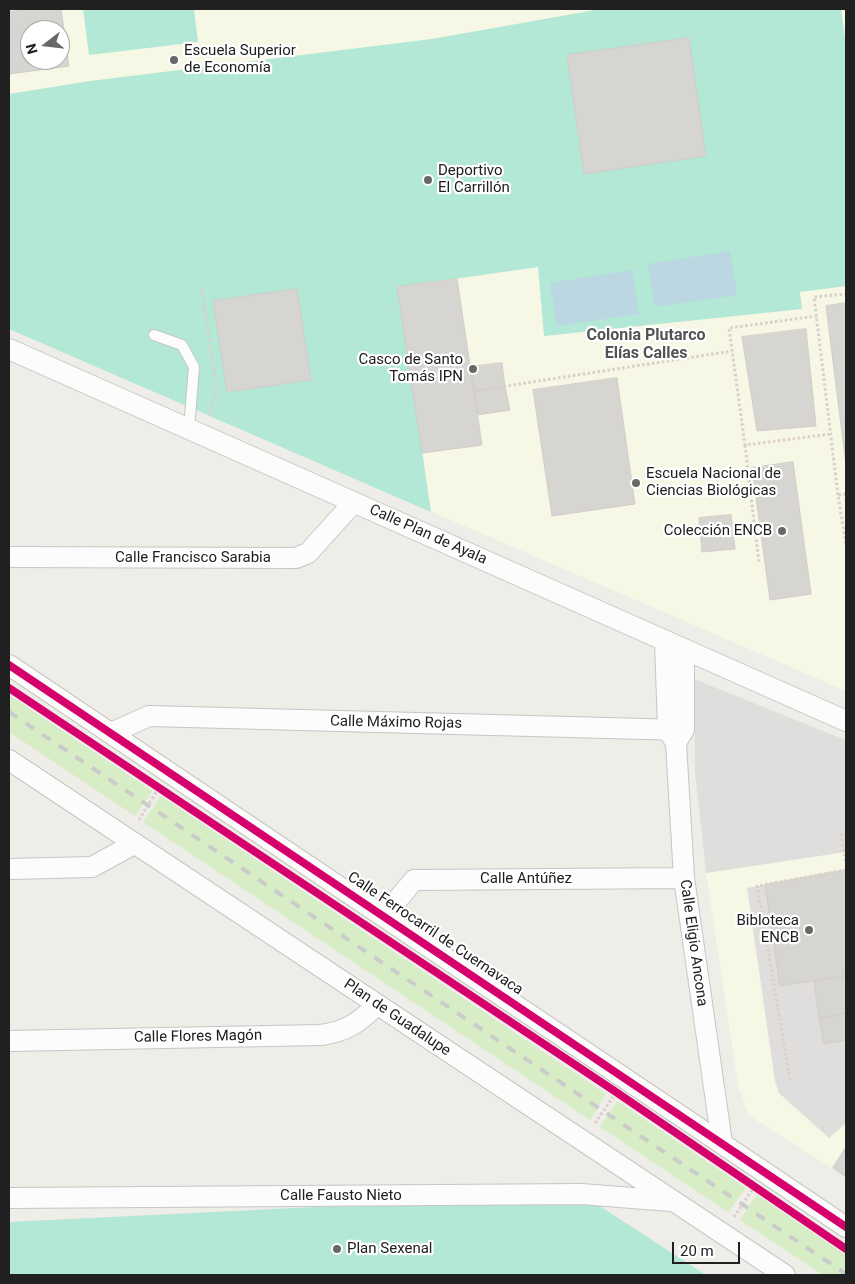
<!DOCTYPE html>
<meta charset="utf-8">
<style>
body{margin:0}
#map{position:relative;width:855px;height:1284px;overflow:hidden;background:#eeede8;font-family:Roboto,sans-serif}
canvas{display:block}
.frame{position:absolute;inset:0;border:10px solid #202020;pointer-events:none}
.north{position:absolute;left:20px;top:20px;width:50px;height:50px;box-sizing:border-box;background:#fff;border:1px solid #a6a6a6;border-radius:50%;rotate:254deg;font-size:14px;font-weight:700;line-height:20px;text-align:center;color:#202020}
.north::after{content:'';display:block;margin:auto;width:18px;height:22px;background:#686866;clip-path:polygon(50% 0,100% 100%,50% 72%,0 100%)}
.scale{position:absolute;left:672px;top:1242px;width:68px;height:22px;box-sizing:border-box;border:2px solid #202020;border-top:0;padding-left:6px;font-size:15px;line-height:18px;white-space:nowrap;color:#202020;-webkit-text-stroke:4px #fff;paint-order:stroke}
</style>
<div id="map">
<canvas width="855" height="1284"></canvas>
<div class="frame"></div>
<div class="north">N</div>
<div class="scale">20 m</div>
</div>
<script>
const ctx = document.querySelector('canvas').getContext('2d');
ctx.lineJoin = 'round';
function fillPath(path, color) {
  ctx.fillStyle = color;
  ctx.fill(path, 'evenodd');
}
function strokePath(path, color, width, dash) {
  ctx.strokeStyle = color;
  ctx.lineWidth = width;
  ctx.lineCap = dash ? 'butt' : 'round';
  ctx.setLineDash(dash || []);
  ctx.stroke(path);
}
function label(font, color, halo, rows, align = 'center') {
  ctx.font = font + ' Roboto,sans-serif';
  ctx.lineWidth = 4.5;
  ctx.setLineDash([]);
  ctx.textBaseline = 'middle';
  ctx.strokeStyle = halo;
  ctx.fillStyle = color;
  for (const [text, x, y, turn = 0] of rows) {
    ctx.save();
    ctx.translate(x, y);
    ctx.rotate((+turn || 0) * Math.PI / 180);
    ctx.textAlign = isNaN(turn) ? turn : align;
    if (halo) ctx.strokeText(text, 0, 0);
    ctx.fillText(text, 0, 0);
    ctx.restore();
  }
}
fillPath(new Path2D(`
 M9,9h837v682l-837,-362zM30,30h30v30h-30z
 M694,679l152,61v437l-98,-62 -10,-30 -32,-212 -11,-99z`), '#f6f7e4');
fillPath(new Path2D(`
 M9,695l143,96 -17,25 -126,-84z
 M161,796l445,298 -16,26 -447,-298z
 M617,1101l129,87 -18,24 -128,-85z
 M757,1195l89,60v20h-23l-83,-55z`), '#d7edc5');
fillPath(new Path2D(`
 M83,9h111l4,33 -109,13z
 M601,9h240l5,35v242l-46,6 2,17 -258,27 -6,-69 -140,20 33,225 -422,-183v-235l81,-13 342,-42z
 M581,1194l125,81h-697v-53z`), '#b2e8d5');
fillPath(new Path2D(`
 M694,679l152,61v112l-140,21 -11,-99z
 M765,885l15,100 34,-4 10,63 22,-4v83l-17,15 -50,-45 -4,-12 -28,-193z`), '#dfdedc');
fillPath(new Path2D(`
 M730,251l7,44 -82,12 -7,-43z
 M632,270l7,44 -82,12 -7,-43z`), '#bad7e2');
const building = new Path2D(`
 M30,9h31l8,57 -60,8v-62zM30,30h30v30h-30z
 M689,38l17,118 -122,18 -17,-119z
 M457,279l25,166 -60,8 -25,-166z
 M297,289l14,91 -84,12 -14,-91z
 M846,303v162l-20,-159z
 M806,329l10,97 -59,5 -15,-94z
 M502,363l3,24 -31,4 -4,-24z
 M617,378l18,126 -83,12 -19,-126z
 M505,387l5,23 -33,5 -3,-24z
 M793,462l18,132 -41,6 -18,-132z
 M731,515l4,34 -33,3 -3,-34z
 M846,870v106l-66,10 -15,-101z
 M846,976v37l-27,6 -5,-38z
 M846,1013v27l-22,4 -5,-25z
 M846,1147v30l-13,-9z`);
fillPath(building, '#d6d5d1');
strokePath(building, '#d1cec9', 1);
const lane = new Path2D(`
 M154,335l28,10 12,22 -5,62`);
const street = new Path2D(`
 M9,349l837,372
 M9,557l287,1 12,-5 46,-51
 M665,641l3,89 8,13 8,135 38,265
 M9,665l837,562
 M111,733l38,-17 535,14
 M677,741l7,-11v-81
 M9,760l776,515
 M9,869l83,-2 42,-23
 M384,916l30,-36 270,-2
 M9,1041l312,-6c27,-4 37,-12 56,-30
 M9,1198l572,-4 90,7`);
strokePath(lane, '#c7c6c4', 12);
strokePath(street, '#c7c6c4', 22);
strokePath(new Path2D(`
 M202,289l15,102 -8,24
 M817,316l-88,12 16,117 86,-11
 M474,391l258,-40
 M745,445l14,118
 M846,494l-8,1 8,50
 M838,495l-24,-198 32,-3
 M139,820l17,-28
 M841,834l5,30
 M790,1080l-33,-194 89,-16
 M595,1123l18,-26
 M734,1217l18,-27`), '#dcceca', 3, [2.5, 2.5]);
strokePath(lane, '#fcfcfc', 10);
strokePath(street, '#fcfcfc', 20);
strokePath(new Path2D(`
 M9,712l837,562`), '#cbcbca', 4, [10, 10]);
strokePath(new Path2D(`
 M9,665l837,562
 M9,688l607,404 230,157`), '#d6006c', 8);
for (const [x, y, r, color] of [
 [174,60,5,"#686866"],
 [428,180,5,"#686866"],
 [473,369,5,"#686866"],
 [636,483,5,"#686866"],
 [782,531,5,"#686866"],
 [809,930,5,"#686866"],
 [337,1249,5,"#686866"]
]) {
  const dot = new Path2D();
  dot.arc(x, y, r, 0, 2 * Math.PI);
  ctx.fillStyle = color;
  ctx.fill(dot);
  strokePath(dot, '#fff', 2);
}
label('15px', '#202020', '#fff', [
 ["Escuela Superior",184,51],
 ["de Economía",184,68],
 ["Deportivo",438,171],
 ["El Carrillón",438,188],
 ["Casco de Santo",463,360,"right"],
 ["Tomás IPN",463,377,"right"],
 ["Escuela Nacional de",646,474],
 ["Ciencias Biológicas",646,491],
 ["Colección ENCB",772,531,"right"],
 ["Bibloteca",799,921,"right"],
 ["ENCB",799,938,"right"],
 ["Plan Sexenal",347,1249]
], 'left');
label('15px', '#202020', '#fff', [
 ["Calle Plan de Ayala",428,535,24],
 ["Calle Francisco Sarabia",193,558],
 ["Calle Máximo Rojas",396,723,1],
 ["Calle Antúñez",526,879],
 ["Calle Ferrocarril de Cuernavaca",435,934,34],
 ["Calle Eligio Ancona",693,943,82],
 ["Plan de Guadalupe",397,1018,34],
 ["Calle Flores Magón",198,1037,-1],
 ["Calle Fausto Nieto",341,1196]
]);
label('bold 16px', '#535353', '#fff', [
 ["Colonia Plutarco",646,336],
 ["Elías Calles",646,354]
]);
</script>
